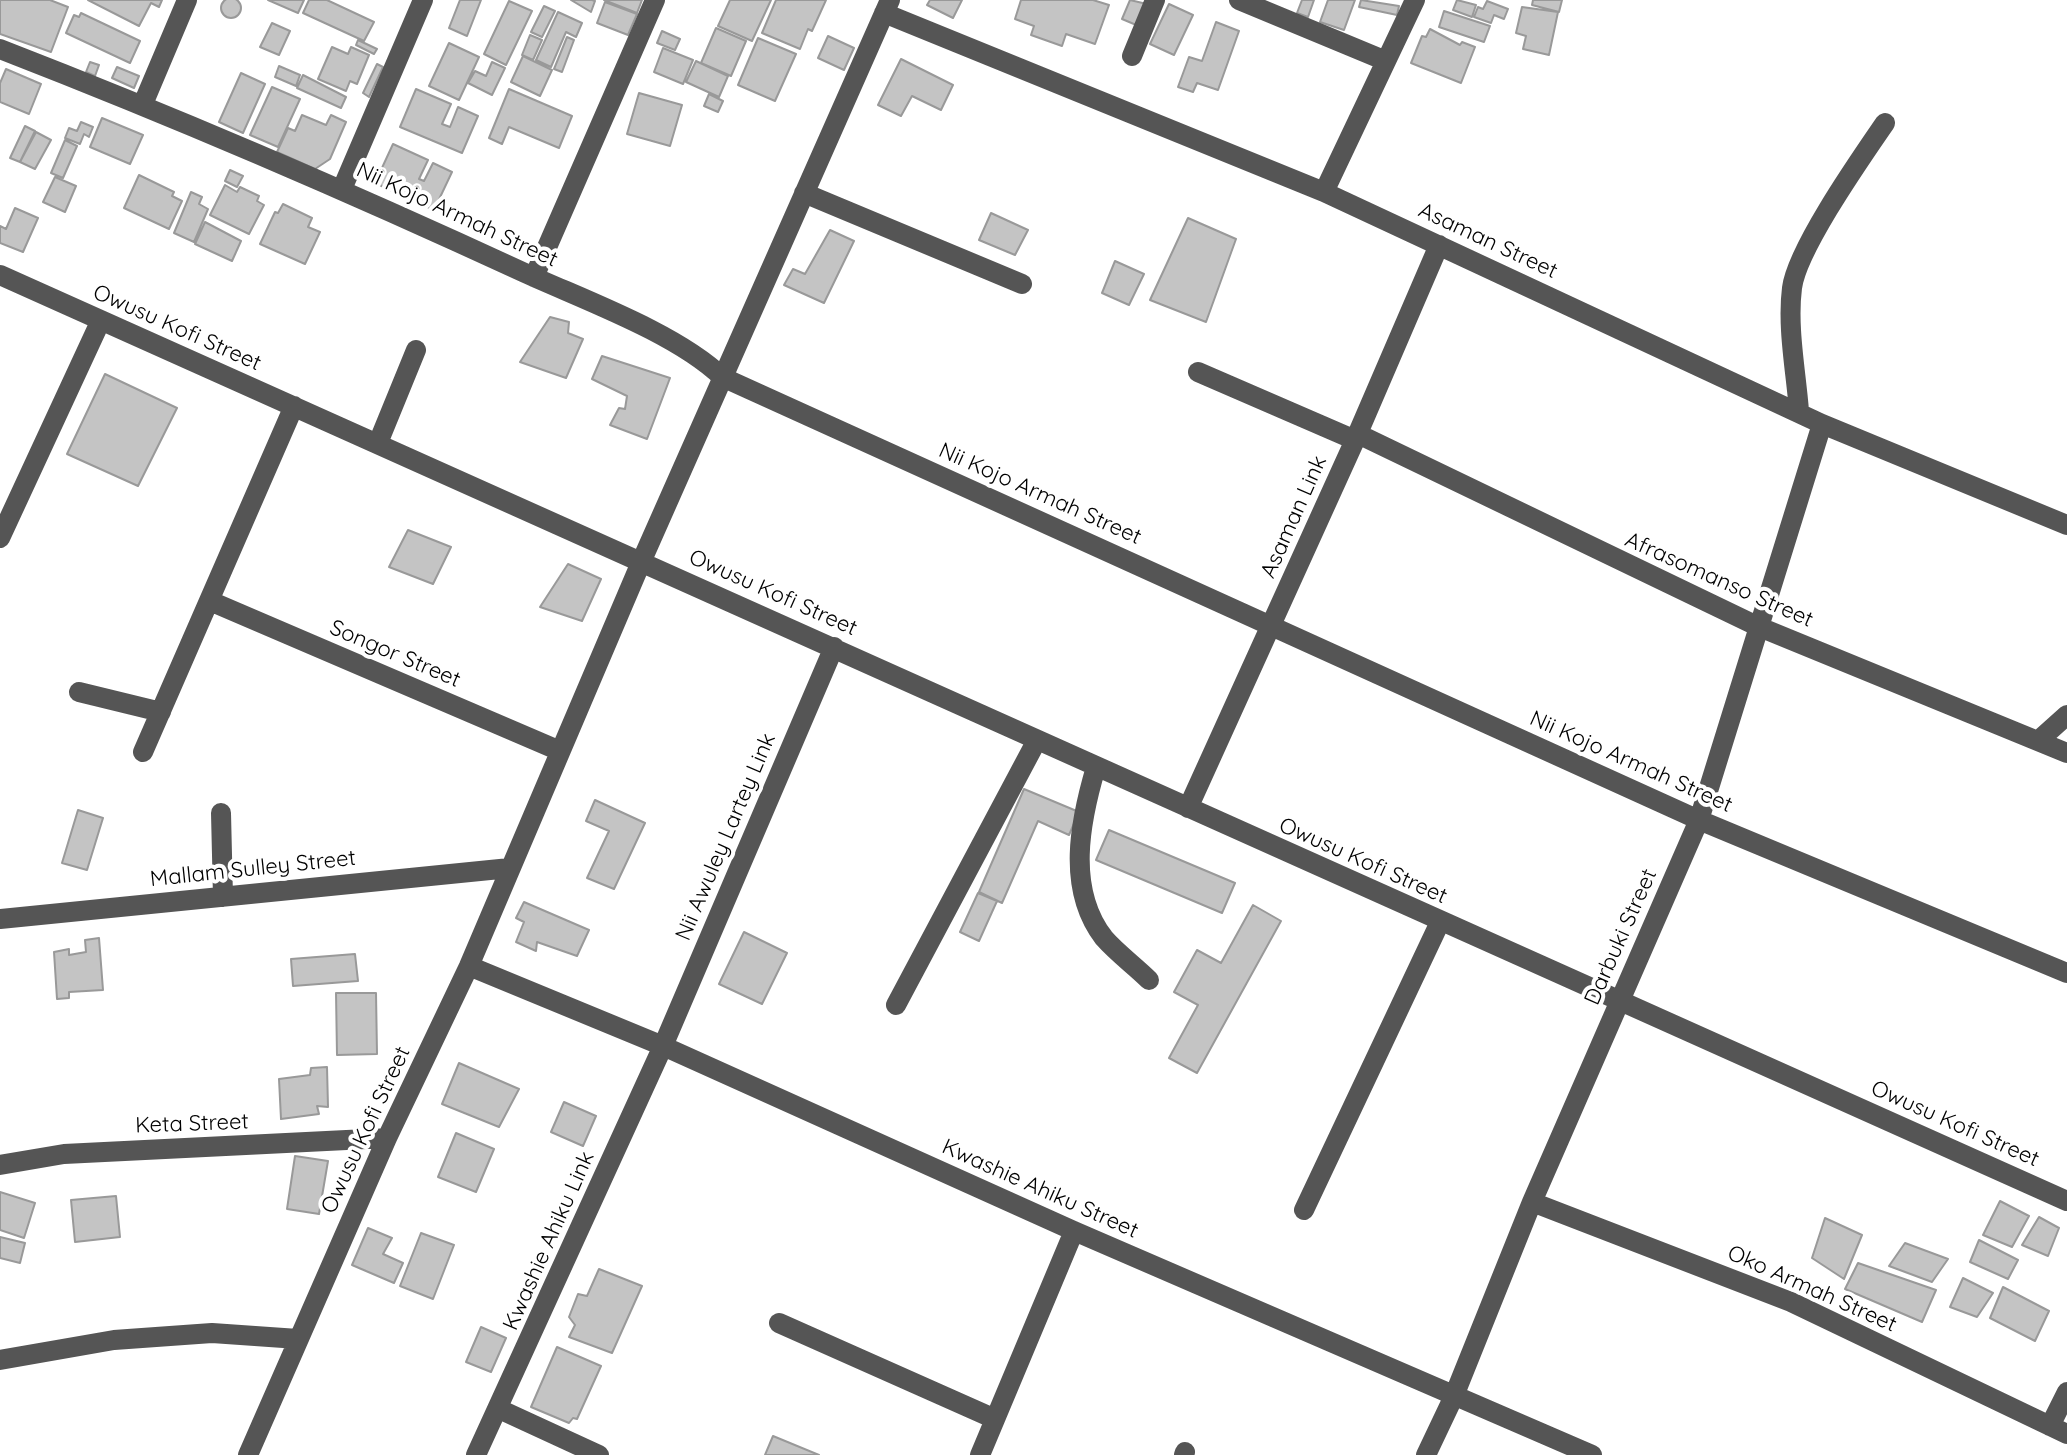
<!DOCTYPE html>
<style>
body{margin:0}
canvas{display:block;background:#fff}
</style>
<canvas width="2067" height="1455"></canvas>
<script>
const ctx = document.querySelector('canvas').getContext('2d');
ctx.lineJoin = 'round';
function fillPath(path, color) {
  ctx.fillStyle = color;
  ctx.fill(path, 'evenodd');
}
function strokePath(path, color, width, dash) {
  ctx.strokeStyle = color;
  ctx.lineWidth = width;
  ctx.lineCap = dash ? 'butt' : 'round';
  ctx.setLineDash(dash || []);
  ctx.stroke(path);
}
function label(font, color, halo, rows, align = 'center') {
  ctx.font = font + ' Quicksand,sans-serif';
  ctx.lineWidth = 8;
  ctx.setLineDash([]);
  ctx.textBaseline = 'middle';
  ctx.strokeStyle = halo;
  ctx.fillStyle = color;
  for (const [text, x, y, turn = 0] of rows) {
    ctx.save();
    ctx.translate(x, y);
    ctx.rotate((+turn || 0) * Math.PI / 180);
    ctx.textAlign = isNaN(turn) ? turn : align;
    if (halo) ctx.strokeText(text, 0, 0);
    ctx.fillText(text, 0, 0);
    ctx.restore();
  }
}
const building = new Path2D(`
 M221 8a10 10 0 1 1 20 0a10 10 0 1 1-20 0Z
 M0,0h50l18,7 -17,45 -51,-18z
 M88,0h74l-3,7 -8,-4 -12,23z
 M268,0h36l-6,13z
 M309,0h18l47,22 -10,19 -61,-28z
 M460,0h21l-14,36 -18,-8z
 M571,0h21l3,1 -4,11z
 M604,0h38l-5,13z
 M730,0h41l-19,41 -34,-15z
 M776,0h50l-14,31 -4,-2 -8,20 -38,-16z
 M930,0h32l-9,18 -26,-13z
 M1021,0h72l16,5 -14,39 -29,-10 -4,12 -31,-11 3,-9 -19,-7z
 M1130,0l21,5 -10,22 -19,-8z
 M1302,0h12l-6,17 -11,-4z
 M1328,0h27l-11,30 -24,-8z
 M1361,0l38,6 -2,9 -38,-8z
 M1457,0l19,5 -4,12 -19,-7z
 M1533,0h29l-3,12 -27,-7z
 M509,1l23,10 -26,54 -22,-11z
 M1487,1l21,8 -4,10 -10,-4 -3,8 -17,-6 4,-10 5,2z
 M605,2l32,12 -9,21 -31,-12z
 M1169,4l24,11 -19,40 -24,-11z
 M544,6l11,5 -13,26 -11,-5z
 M1522,7l36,5 -9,43 -26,-6 3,-13 -10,-3z
 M1444,11l46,15 -6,16 -45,-15z
 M558,12l24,11 -6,14 -10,-5 -15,35 -15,-7z
 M81,13l59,28 -10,22 -64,-30 8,-18 5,2z
 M1216,22l23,9 -21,59 -21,-7 -4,9 -15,-5 11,-30 13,4z
 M272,23l18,8 -11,24 -19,-8z
 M716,28l30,13 -15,35 -30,-13z
 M1430,29l30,16 2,-3 13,5 -14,36 -50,-20 11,-27 4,1z
 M662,31l18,8 -5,11 -18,-7z
 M530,35l12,5 -9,20 -11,-5z
 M828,36l26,12 -10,22 -26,-12z
 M567,37l7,3 -12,32 -8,-3z
 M758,38l38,16 -21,47 -37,-16z
 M358,40l19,9 -3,5 -18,-9z
 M449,43l30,14 -20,43 -30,-14z
 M332,47l16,7 3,-7 18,8 -12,29 -7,-3 -4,10 -28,-12z
 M663,48l30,12 -10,24 -29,-12z
 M523,56l29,14 -12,26 -29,-14z
 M901,59l52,26 -12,25 -29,-14 -11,20 -23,-11z
 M696,61l32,15 -9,21 -33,-15z
 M90,62l9,3 -4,11 -9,-4z
 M492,62l13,6 -13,27 -24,-12 7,-12 11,5z
 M377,64l6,3 -14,30 -6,-4z
 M279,66l21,9 -4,11 -21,-9z
 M117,67l22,9 -5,12 -22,-10z
 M6,69l35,15 -12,30 -29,-12v-19z
 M241,73l24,11 -22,49 -24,-11z
 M303,75l43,22 -5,11 -44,-20z
 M272,87l28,12 -22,48 -28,-12z
 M416,89l35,15 -9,20 8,3 8,-20 20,9 -16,37 -62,-26z
 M509,89l63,27 -13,32 -50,-21 -7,17 -13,-6z
 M639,93l43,12 -12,41 -43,-12z
 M709,94l14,7 -5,11 -14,-6z
 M302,115l24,10 5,-10 15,7 -16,37 -15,10 -38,-17 11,-24 7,3z
 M102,118l41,17 -13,29 -40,-17z
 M81,122l12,5 -4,10 -5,-3 -4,10 -15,-6 4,-10 8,3z
 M25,126l10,5 -15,31 -10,-4z
 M36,132l15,8 -16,29 -15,-7z
 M65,140l12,6 -14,32 -12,-5z
 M393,144l35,16 -9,19 5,2 9,-18 19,9 -18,38 -59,-27z
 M230,170l13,6 -6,11 -12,-6z
 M139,175l35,17 -2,4 10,5 -13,28 -45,-21z
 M55,177l21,9 -11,26 -22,-10z
 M225,185l12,7 3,-5 19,9 -2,5 7,4 -15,29 -39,-19z
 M191,192l11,5 -3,7 9,5 -14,33 -20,-9z
 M283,204l29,14 -4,9 12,5 -15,32 -45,-20 15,-32 3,1z
 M15,208l23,10 -15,34 -23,-9v-17l6,3z
 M991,213l37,17 -13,25 -36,-15z
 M1188,218l48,21 -30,83 -56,-22z
 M205,222l36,19 -9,20 -37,-17z
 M830,230l24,11 -30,62 -40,-18 9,-16 12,5z
 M1115,261l29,13 -15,31 -27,-12z
 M550,317l19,5 -1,11 15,6 -17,39 -46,-16z
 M602,356l68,22 -23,61 -37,-14 9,-17 6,1 2,-13 -35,-17z
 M105,374l72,34 -39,78 -71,-32z
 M408,530l43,17 -18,37 -44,-17z
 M568,564l33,15 -19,42 -42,-14z
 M1024,789l55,23 -10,23 -31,-14 -36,82 -23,-11z
 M595,800l50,23 -31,66 -27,-11 22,-47 -23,-10z
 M78,810l25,8 -16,52 -25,-7z
 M1109,830l126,53 -13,30 -126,-53z
 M978,893l19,8 -18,40 -19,-9z
 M524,902l65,28 -12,26 -40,-14 -1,9 -20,-9 8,-20 -8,-4z
 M1253,905l28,16 -84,152 -28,-15 29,-53 -24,-13 23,-42 24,13z
 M744,932l43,21 -25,51 -43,-20z
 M99,938l4,52 -34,2v6l-12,1 -3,-47 15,-3v6l17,-3 -1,-12z
 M355,954l3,27 -65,5 -2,-27z
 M336,993h40l1,61 -40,1z
 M459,1063l60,26 -20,38 -57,-23z
 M327,1067l1,40 -11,-1 2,8 -38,5 -2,-40 31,-4 1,-7z
 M564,1102l32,14 -13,30 -32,-14z
 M456,1133l38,16 -18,43 -38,-15z
 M295,1156l33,5 -9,53 -32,-5z
 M0,1192l35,11 -11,35 -24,-8z
 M116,1196l4,41 -45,5 -4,-42z
 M2000,1201l29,15 -17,31 -29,-12z
 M2039,1217l20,11 -11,28 -26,-11z
 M1825,1218l37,17 -18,44 -32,-21z
 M368,1228l24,10 -9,16 20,9 -9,20 -42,-18z
 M421,1233l33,12 -21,54 -33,-13z
 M0,1237l25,6 -5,20 -20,-5z
 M1979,1240l39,20 -10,19 -38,-17z
 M1905,1243l43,16 -16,23 -43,-16z
 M1858,1263l78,27 -14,32 -77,-33z
 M599,1269l43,17 -30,67 -43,-16 6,-12 -6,-8 9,-23 9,2z
 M1963,1278l30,15 -16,24 -27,-10z
 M2003,1287l46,24 -14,30 -45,-23z
 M481,1327l25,11 -15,34 -25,-10z
 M557,1347l44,19 -24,53 -4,-1 -4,5 -38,-16z
 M773,1436l46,19h-54z`);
fillPath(building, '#c4c4c4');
strokePath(building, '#999', 2);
strokePath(new Path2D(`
 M1239,0l147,61
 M884,13l440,179 498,232 245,101
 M0,49c178,69 352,144 525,224 59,27 151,60 197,104l977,443 368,153
 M1132,56l23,-56
 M143,104l44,-104
 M342,189l81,-189
 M1324,192l91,-192
 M804,193l218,91
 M0,275l2067,926
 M534,277l121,-277
 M1198,372l157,68
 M1799,411c-3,-39 -12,-84 -7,-123 5,-39 69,-130 93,-165
 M1358,434l399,192 310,127
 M378,443l38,-93
 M0,538l101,-218
 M210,601l350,150
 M79,692l82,20
 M2038,741l29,-26
 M143,752l151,-346
 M1096,767c-16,54 -30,122 8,171 13,15 31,28 45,42
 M1188,808l167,-368 84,-195
 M221,813l2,84
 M0,919l510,-51
 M469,966l194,80 411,185 518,224
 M896,1005l141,-265
 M0,1165l64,-11 323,-16
 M1532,1202l259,100 276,132
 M1304,1210l136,-288
 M779,1323l216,96
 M0,1360l114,-20 98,-7 86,6
 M499,1409l100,46
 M2050,1426l17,-34
 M248,1455l139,-317 82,-172 173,-406 248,-560
 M476,1455l187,-409 171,-399
 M980,1455l94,-224
 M1184,1455l1,-3
 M1426,1455l28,-59 78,-194 167,-382 123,-396`), '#555', 20);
label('22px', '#000', '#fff', [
 ["Nii Kojo Armah Street",457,215,25],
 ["Asaman Street",1488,241,25],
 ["Owusu Kofi Street",177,328,24],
 ["Nii Kojo Armah Street",1040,494,24],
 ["Asaman Link",1294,517,-66],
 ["Afrasomanso Street",1719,580,24],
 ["Owusu Kofi Street",773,593,24],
 ["Songor Street",395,654,23],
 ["Nii Kojo Armah Street",1631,762,24],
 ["Nii Awuley Lartey Link",726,837,-67],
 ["Owusu Kofi Street",1363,861,24],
 ["Mallam Sulley Street",253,869,-6],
 ["Darbuki Street",1621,937,-66],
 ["Keta Street",192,1124,-2],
 ["Owusu Kofi Street",1955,1124,24],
 ["Owusu Kofi Street",366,1130,-65],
 ["Kwashie Ahiku Street",1040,1189,24],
 ["Kwashie Ahiku Link",549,1241,-66],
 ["Oko Armah Street",1812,1289,24]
]);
</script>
